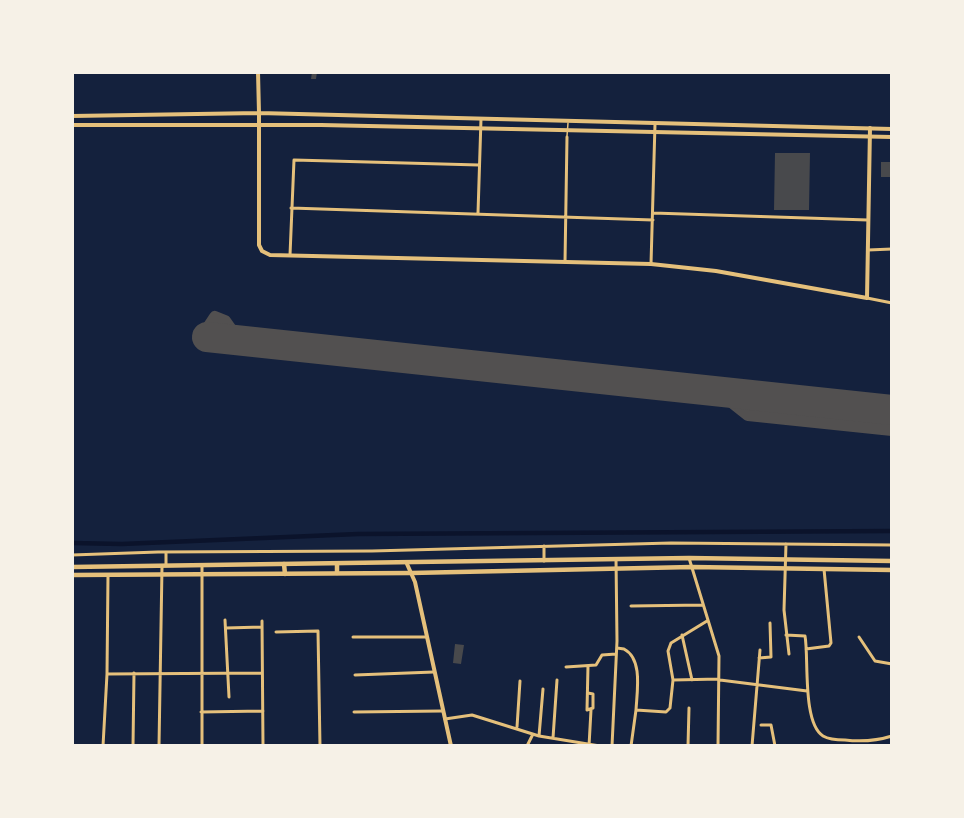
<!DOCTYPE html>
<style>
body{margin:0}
#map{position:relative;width:964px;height:818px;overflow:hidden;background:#14213d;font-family:Spectral,serif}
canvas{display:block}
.frame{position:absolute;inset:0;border:74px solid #f6f1e7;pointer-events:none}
</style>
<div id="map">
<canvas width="964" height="818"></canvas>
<div class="frame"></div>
</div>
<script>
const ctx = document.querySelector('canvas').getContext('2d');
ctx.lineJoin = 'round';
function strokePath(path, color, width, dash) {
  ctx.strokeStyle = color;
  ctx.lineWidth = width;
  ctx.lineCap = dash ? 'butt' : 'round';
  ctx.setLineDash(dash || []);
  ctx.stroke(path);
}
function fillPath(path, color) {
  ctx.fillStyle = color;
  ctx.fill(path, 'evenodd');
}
strokePath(new Path2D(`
 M72,543l50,1 236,-10 534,-3`), '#0b132b', 4.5);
strokePath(new Path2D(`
 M207,337l2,-11 6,-9 10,4 14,20
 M719,392l29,23 144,15`), '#525050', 12);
strokePath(new Path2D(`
 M207,337l685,73`), '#525050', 30);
fillPath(new Path2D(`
 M312,72h5l-1,7h-5z
 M775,153h35l-1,57h-35z
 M881,162h11v15h-11z
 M455,644l9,1 -3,19 -8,-1z`), '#48494c');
strokePath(new Path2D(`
 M567,136l1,-13`), '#e5c07b', 1.5);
strokePath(new Path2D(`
 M291,208l362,12
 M478,213l3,-94
 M653,213l215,7
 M868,250l24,-1
 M290,255l4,-95 185,5
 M565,262l2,-125
 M651,264l4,-140
 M867,298l25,5
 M786,544l-2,66 5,44
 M544,546v15
 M166,552v13
 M72,555l86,-3 214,-1 299,-8 221,2
 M689,558l30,98 -1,90
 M202,565v181
 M631,606l72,-1
 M225,620l4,77
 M262,621l1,125
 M226,628l36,-1
 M276,632l42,-1 2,115
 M682,635l10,45
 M786,635l19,1c4,21 -3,87 18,100 5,3 16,4 22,4 17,2 31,1 47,-4
 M353,637h74
 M859,637l16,24 17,3
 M617,648l7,1c19,10 13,42 12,61
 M806,649l23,-3 2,-3 -7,-74
 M759,658l12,-1 -1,-34
 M566,667l30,-2 6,-10 14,-1
 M107,674l155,-1
 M355,675l79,-3
 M673,680l46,-1
 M720,680l87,11
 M588,693l5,1v14l-6,2 1,-44
 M201,712l62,-1
 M354,712l88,-1
 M445,719l27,-4 67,21 61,10
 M761,725h10l4,21
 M517,727l3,-46
 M539,736l4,-47
 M553,738l4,-58
 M103,746l4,-72 1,-99
 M133,746l1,-73
 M159,746l3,-179
 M527,746l6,-12
 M589,746l2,-36
 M612,746l5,-105 -1,-82
 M631,746l5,-36 30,2 4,-4 3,-28 -5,-29 3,-8 36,-22
 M688,746l1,-38
 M752,746l8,-96`), '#e5c07b', 3);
strokePath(new Path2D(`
 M259,113v132l3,6 8,4 381,9 65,7 151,27 3,-170
 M407,564l8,18 36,164`), '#e5c07b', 4);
strokePath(new Path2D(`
 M258,72l1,41
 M72,116l187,-3 633,16
 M72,125h249l571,12`), '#e5c07b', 4);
strokePath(new Path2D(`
 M72,567l617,-9 203,3
 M72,575l339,-2 281,-6 200,3`), '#e5c07b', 4.5);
strokePath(new Path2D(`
 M284,564l1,10
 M337,564v9`), '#e5c07b', 4.5);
</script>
